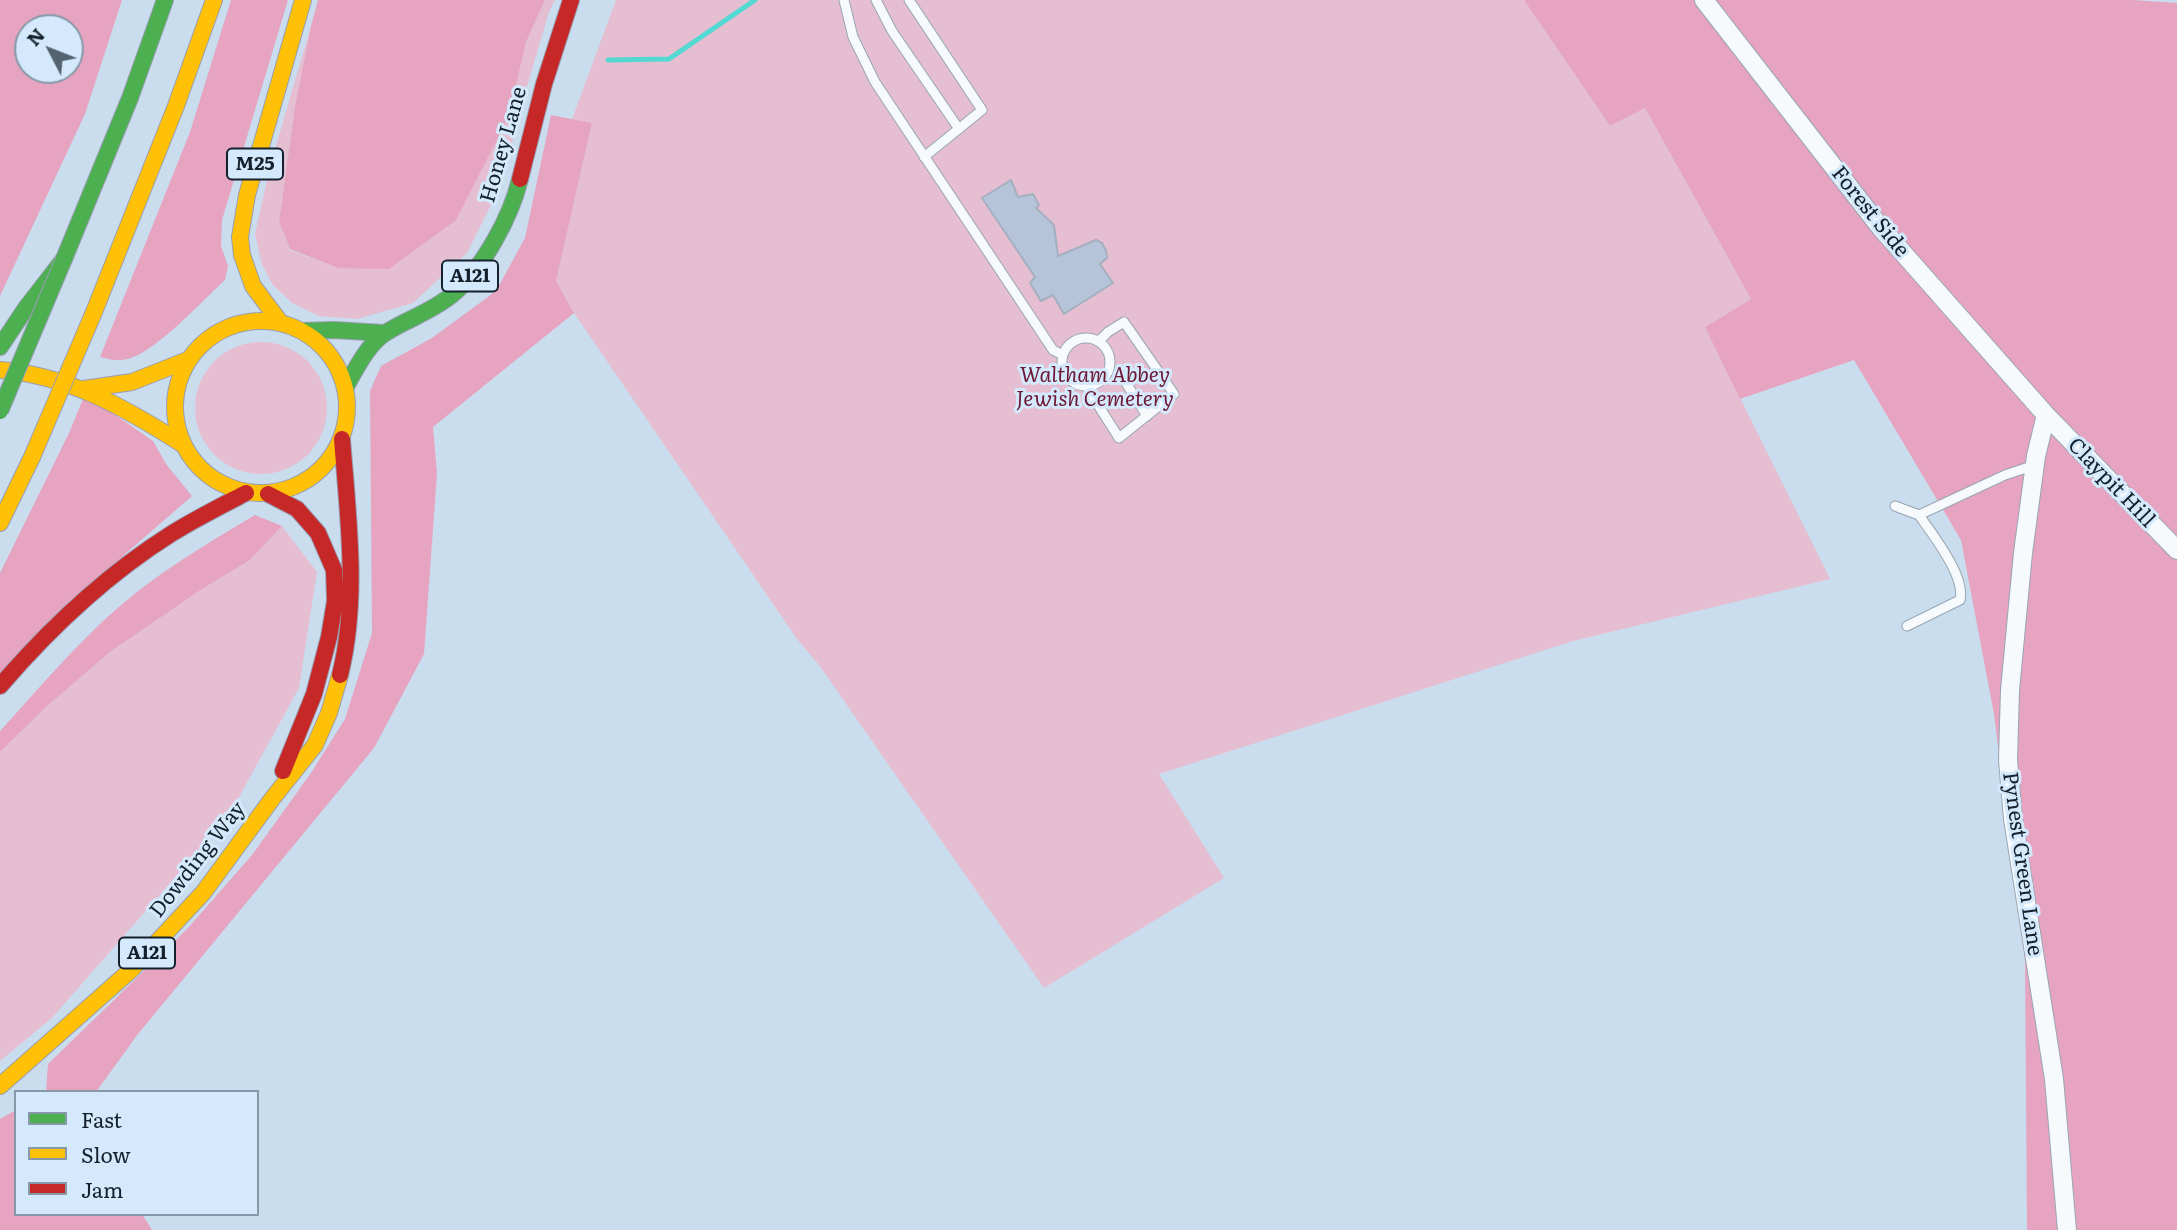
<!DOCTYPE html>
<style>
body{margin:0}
#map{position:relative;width:2177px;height:1230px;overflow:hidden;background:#c9ddee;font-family:Literata,serif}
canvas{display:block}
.legend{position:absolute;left:14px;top:1090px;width:245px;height:126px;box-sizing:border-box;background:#d4e9fc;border:2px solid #8799a9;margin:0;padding:9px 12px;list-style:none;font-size:21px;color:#14212c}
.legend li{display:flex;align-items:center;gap:14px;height:35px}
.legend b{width:35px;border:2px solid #8799a9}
.north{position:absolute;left:14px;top:14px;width:70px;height:70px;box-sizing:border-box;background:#d4e9fc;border:2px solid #8799a9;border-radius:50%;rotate:312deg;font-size:19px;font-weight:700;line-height:28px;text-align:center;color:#14212c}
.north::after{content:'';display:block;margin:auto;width:24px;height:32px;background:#536370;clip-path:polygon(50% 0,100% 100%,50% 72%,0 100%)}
</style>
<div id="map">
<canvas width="2177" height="1230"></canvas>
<ul class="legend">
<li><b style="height:9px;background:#4caf50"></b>Fast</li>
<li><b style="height:9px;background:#ffc107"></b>Slow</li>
<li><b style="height:9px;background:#c62828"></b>Jam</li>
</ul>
<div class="north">N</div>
</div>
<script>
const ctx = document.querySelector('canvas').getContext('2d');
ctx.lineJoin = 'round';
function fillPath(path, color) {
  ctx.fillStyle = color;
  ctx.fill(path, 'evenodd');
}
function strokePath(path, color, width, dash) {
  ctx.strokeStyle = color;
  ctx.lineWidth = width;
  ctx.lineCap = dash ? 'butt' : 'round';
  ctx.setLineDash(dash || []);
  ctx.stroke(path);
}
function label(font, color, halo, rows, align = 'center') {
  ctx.font = font + ' Literata,serif';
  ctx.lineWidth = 6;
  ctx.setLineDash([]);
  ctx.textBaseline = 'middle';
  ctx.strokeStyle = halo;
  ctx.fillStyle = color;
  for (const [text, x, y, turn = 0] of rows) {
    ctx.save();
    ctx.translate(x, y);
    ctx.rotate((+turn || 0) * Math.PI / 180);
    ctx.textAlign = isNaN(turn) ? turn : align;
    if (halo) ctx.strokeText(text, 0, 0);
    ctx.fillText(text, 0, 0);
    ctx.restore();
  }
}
fillPath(new Path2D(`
 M545,0h10l-6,12 -29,98 -18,73 -35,70 -54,50 -56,16 -38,-3 -27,-13 -19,-18 -11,-20 -7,-31 15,-68 41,-140 -16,80 -16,116 11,28 48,18 171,-152 17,-74z
 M616,0h908l86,126 35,-18 106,191 -46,28 125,252 -257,62 -414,133 65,104 -180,110 -225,-323 -22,-26 -223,-326 -18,-32 36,-158 -20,-4z
 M195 408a66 66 0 1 1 132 0a66 66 0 1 1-132 0Z
 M282,526l35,46 -18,116 -71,129 -176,201 -52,43v-309l45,-44 65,-56 92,-63 48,-29z`), '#e6bed1');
fillPath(new Path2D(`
 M0,0h122l-37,114 -85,182zM28,28h42v42h-42z
 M231,0h57l-66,220 -1,26 7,20 -3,14c-22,20 -71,74 -98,79 -10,3 -17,0 -27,-2l90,-225z
 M318,0h227l-19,42 -17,74 -53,104 -67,49 -51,-1 -48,-19 -11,-27 16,-116 16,-80z
 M1524,0h609l44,3v1227h-150l-2,-269 -31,-247 -33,-174 -107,-180 -114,39 -35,-72 46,-28 -106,-191 -35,18z
 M551,115l41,8 -36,158 18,32 -141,114 4,46 -13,181 -50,94 -236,286 -42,58h-50l2,-28 140,-136 64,-73 59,-82 34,-54 27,-86 -2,-242 11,-25 51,-28 64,-47 29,-53z
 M85,394l68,47 13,23 26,32 -68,59 -124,122v-104l69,-140z
 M255,515l27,11 -32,34 -48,29 -92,63 -65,56 -45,44v-21c44,-48 86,-99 137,-139 37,-29 78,-53 118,-77z
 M16,1110v104h126l10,16h-152v-111z`), '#e6a4c0');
strokePath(new Path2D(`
 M608,60l61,-1 86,-59`), '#53d8d2', 5);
const building = new Path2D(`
 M1011,180l7,17 15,-3 6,11 -3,3 18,17 4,31 38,-16 6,3 4,8 1,7 -7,6 13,19 -49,31 -11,-19 -12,6 -11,-18 5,-6 -53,-79z`);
fillPath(building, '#b6c4d9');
strokePath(building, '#a4b0bf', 2);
const lane = new Path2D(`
 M844,0l9,37 22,45 178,268 10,5
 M876,0l16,31 67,98
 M909,0l73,110 -58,47
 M1062 362a24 24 0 1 1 48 0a24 24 0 1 1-48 0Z
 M1121,375l26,41
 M1086,386l33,52 55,-44 -50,-72 -16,10 -9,9
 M1895,506l24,9
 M1907,626l53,-26c6,-23 -27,-65 -41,-85l86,-40 30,-10`);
const street = new Path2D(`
 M1704,0l177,228 165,187 131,135
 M2046,415l-10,41 -13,97 -13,137 -2,70 5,59 41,260 13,151`);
const fast = new Path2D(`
 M302,331l32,-1 50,3
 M0,347l26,-39 38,-49 66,-161 35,-98
 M345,388c11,-19 23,-45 42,-56 21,-13 46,-21 66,-38 30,-26 58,-77 67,-115`);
const slow = new Path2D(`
 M94,312l82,-206 38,-106
 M175 407a86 86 0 1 1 172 0a86 86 0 1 1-172 0Z
 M280,322l-27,-36 -11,-31 -2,-18 7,-42 56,-195
 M0,370c67,5 126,38 182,74
 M84,389l48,-7 58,-23
 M0,523l32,-66
 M0,1086l131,-116 72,-77 69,-94 43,-54 14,-32 11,-38`);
const jam = new Path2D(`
 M520,179l24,-95 27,-84
 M268,494l29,15 21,24 16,37 1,31 -6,36 -15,57 -31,77
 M340,675c19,-76 8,-159 2,-236
 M0,686c50,-58 106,-111 171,-152 24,-15 50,-28 75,-41`);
strokePath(lane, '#97a6b3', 11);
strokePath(street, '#97a6b3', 20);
strokePath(fast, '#999db1', 18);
strokePath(slow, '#999db1', 18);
strokePath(jam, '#999db1', 18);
strokePath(lane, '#f7fafc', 9);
strokePath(street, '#f7fafc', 18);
strokePath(fast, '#4caf50', 16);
strokePath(slow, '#ffc107', 16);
strokePath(jam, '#c62828', 16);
const fastBridge = new Path2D(`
 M0,411l64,-152`);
const slowBridge = new Path2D(`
 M32,457l62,-145`);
strokePath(fastBridge, '#999db1', 18, []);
strokePath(slowBridge, '#999db1', 18, []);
strokePath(fastBridge, '#4caf50', 16);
strokePath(slowBridge, '#ffc107', 16);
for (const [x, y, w] of [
 [255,164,56],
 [470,276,56],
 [147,953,56]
]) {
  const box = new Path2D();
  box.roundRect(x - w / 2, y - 15.5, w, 31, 5);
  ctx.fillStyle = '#d4e9fc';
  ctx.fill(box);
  strokePath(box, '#14212c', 2);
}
label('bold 19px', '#14212c', null, [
 ["M25",255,164],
 ["A121",470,276],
 ["A121",147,953]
]);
label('21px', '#14212c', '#d4e9fc', [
 ["Honey Lane",504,145,-74],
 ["Forest Side",1870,212,51],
 ["Claypit Hill",2111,483,46],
 ["Dowding Way",198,860,-52],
 ["Pynest Green Lane",2022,864,82]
]);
label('italic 21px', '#6d1936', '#d4e9fc', [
 ["Waltham Abbey",1095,376],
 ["Jewish Cemetery",1095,400]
]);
</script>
